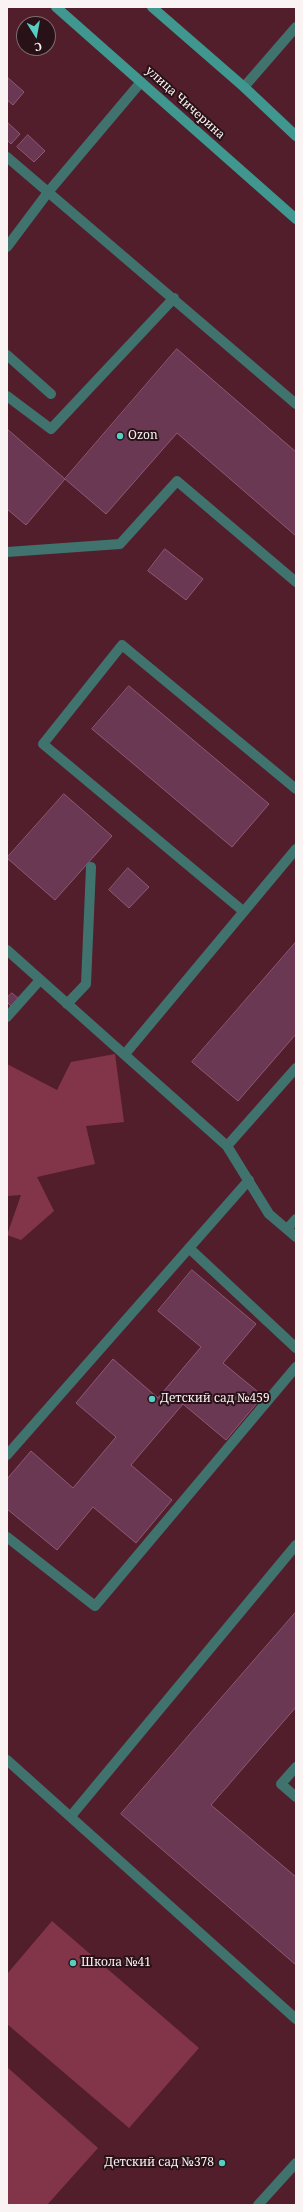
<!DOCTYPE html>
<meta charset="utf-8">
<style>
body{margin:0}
#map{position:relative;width:303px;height:2212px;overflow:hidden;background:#521e2b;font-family:"Noto Serif",serif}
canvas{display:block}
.frame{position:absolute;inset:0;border:8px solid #faf3f4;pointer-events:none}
.north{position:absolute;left:16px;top:16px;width:40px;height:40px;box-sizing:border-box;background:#291217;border:1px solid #7d6c6f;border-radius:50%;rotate:169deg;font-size:11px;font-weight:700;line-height:16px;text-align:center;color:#faf3f4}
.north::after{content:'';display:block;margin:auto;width:14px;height:18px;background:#56cec3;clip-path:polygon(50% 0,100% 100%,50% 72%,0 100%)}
</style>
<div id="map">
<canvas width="303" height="2212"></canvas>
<div class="frame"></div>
<div class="north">С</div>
</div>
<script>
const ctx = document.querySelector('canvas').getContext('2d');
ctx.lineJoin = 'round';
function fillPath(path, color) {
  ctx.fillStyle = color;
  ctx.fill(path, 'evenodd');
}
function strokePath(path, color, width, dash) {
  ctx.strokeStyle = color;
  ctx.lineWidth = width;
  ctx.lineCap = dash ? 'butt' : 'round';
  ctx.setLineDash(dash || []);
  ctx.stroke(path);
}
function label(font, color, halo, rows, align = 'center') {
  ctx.font = font + ' "Noto Serif",serif';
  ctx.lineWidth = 4;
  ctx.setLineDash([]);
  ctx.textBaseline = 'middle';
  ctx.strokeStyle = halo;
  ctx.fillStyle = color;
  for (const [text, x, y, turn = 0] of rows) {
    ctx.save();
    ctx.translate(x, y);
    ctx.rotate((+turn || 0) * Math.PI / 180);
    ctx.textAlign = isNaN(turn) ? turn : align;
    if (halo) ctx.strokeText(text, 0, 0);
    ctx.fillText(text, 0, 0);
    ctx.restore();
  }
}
fillPath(new Path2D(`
 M115,1054l9,68 -38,4 9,38 -58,13 17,34 -33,29 -14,-5 14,-40 -14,1v-132l50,26 14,-28z
 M52,1921l147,127 -70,80 -122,-104v-50z
 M7,2067l91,81 -51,57h-40z`), '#823548');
const building = new Path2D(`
 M7,77l17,15 -11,13 -6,-5z
 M7,122l13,12 -9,10 -4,-4z
 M28,135l17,16 -11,11 -17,-15z
 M177,349l119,103v84l-119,-103 -71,81 -41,-35z
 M7,429l58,50 -39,46 -19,-16z
 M165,549l38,30 -17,21 -38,-29z
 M129,686l140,118 -37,43 -140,-118z
 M64,794l48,42 -57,64 -48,-42z
 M128,868l21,19 -20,21 -20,-18z
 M296,942v92l-58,67 -46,-39z
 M12,993l7,6 -7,8 -5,-5v-4z
 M192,1270l64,54 -33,39 40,33 -37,44 -43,-36 -52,61 41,35 -36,43 -43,-36 -36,43 -50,-41v-30l24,-28 42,37 43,-51 -40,-34 37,-44 45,39 43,-51 -43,-36z
 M296,1612v95l-85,98 85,72v88l-175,-151z`);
fillPath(building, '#6a3853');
strokePath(building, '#8d5974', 1);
strokePath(new Path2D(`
 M244,87l52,-60
 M7,157l289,247
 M7,247l42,-56 92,-109
 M7,355l44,39
 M7,396l44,33 123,-131
 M7,552l113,-8 57,-63 119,101
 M243,911l-200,-167 79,-99 174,144
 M7,950l220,196 42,68 27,23
 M67,1004l19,-20 5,-117
 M7,1017l33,-37
 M125,1054l171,-205
 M227,1146l69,-78
 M287,1229l9,-10
 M189,1248l107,100
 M7,1455l242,-275
 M7,1537l88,69 201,-239
 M7,1760l289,259
 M296,1767l-15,17 15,13
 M71,1816l225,-271
 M258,2205l38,-42`), '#40736e', 10);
strokePath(new Path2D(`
 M56,7l240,212
 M152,7l92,80 52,49`), '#3f978f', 10);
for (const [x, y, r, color] of [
 [120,436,4,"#56cec3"],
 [152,1399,4,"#56cec3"],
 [73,1963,4,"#56cec3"],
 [222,2163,4,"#56cec3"]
]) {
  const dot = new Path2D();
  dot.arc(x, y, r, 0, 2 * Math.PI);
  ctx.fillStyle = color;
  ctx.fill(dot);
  strokePath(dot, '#291217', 1.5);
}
label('12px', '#faf3f4', '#291217', [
 ["улица Чичерина",185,103,42]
]);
label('12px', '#faf3f4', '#291217', [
 ["Ozon",128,436],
 ["Детский сад №459",160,1399],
 ["Школа №41",81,1963],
 ["Детский сад №378",214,2163,"right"]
], 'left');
</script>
